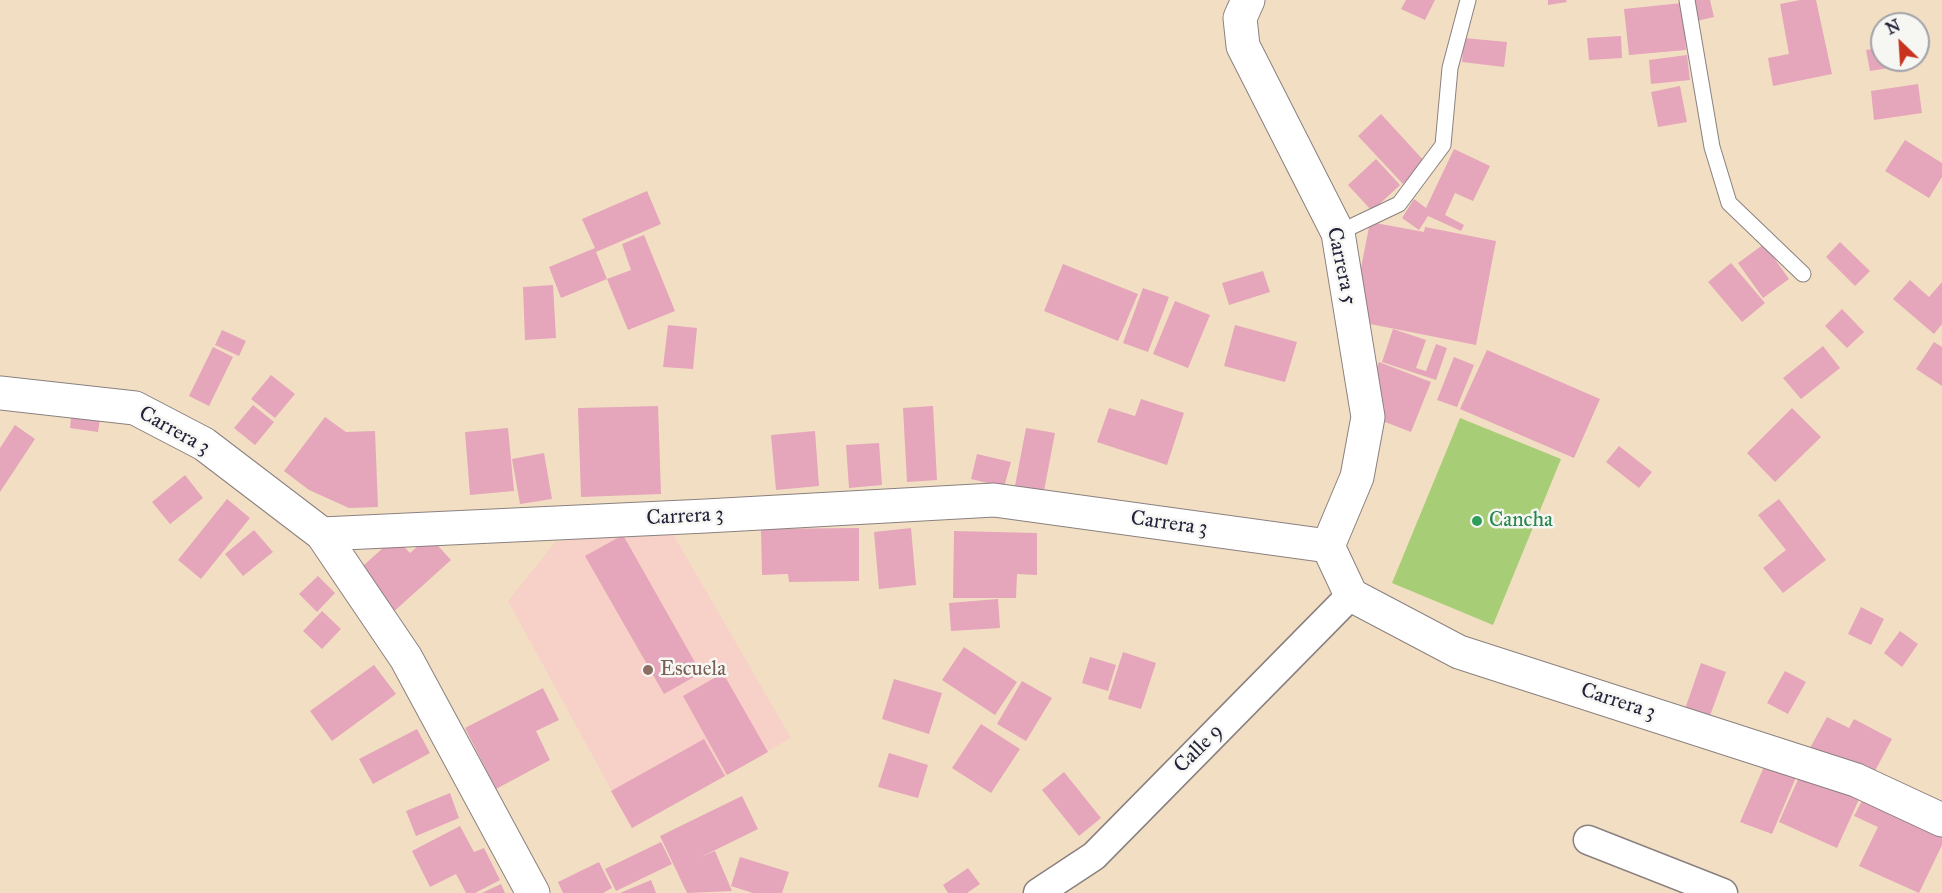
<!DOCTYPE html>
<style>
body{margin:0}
#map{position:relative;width:1942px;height:893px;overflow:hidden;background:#f2dfc3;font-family:"IM FELL Great Primer",serif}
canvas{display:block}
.north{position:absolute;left:1870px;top:12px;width:60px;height:60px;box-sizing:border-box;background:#f6f6f2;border:2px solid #a1a1a9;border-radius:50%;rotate:335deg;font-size:16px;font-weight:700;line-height:24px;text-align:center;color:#22223b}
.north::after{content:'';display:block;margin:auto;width:21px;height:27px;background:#c8321e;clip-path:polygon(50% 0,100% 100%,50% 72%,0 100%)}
</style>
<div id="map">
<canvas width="1942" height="893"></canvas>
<div class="north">N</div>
</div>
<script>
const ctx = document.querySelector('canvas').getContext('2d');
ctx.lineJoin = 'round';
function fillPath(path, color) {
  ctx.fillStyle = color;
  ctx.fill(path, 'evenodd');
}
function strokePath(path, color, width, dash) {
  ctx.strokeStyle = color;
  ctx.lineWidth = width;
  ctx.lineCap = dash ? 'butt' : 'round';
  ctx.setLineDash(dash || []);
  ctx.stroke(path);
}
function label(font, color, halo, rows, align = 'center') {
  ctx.font = font + ' "IM FELL Great Primer",serif';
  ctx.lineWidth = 5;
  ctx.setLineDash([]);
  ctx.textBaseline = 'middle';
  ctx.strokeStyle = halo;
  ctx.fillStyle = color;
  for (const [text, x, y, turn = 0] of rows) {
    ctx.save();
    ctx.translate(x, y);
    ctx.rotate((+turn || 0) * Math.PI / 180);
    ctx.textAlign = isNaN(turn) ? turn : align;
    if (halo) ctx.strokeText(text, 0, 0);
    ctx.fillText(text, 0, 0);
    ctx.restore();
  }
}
fillPath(new Path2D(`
 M672,532l119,206 -159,90 -124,-227 48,-60z`), '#f7d1c7');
fillPath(new Path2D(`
 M1460,418l101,41 -68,166 -101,-42z`), '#a7cd77');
fillPath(new Path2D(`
 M1406,0h29l-10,20 -24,-11z
 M1548,0h18l1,2 -19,3z
 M1691,0h19l4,17 -17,4z
 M1800,0h16l16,74 -59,12 -5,-28 21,-4 -9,-50z
 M1682,3l4,47 -57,5 -5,-46z
 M1621,36l1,22 -33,2 -2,-22z
 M1464,38l43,4 -3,25 -42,-5z
 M1882,48v12h33v4l-45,7 -4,-21z
 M1687,55l3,25 -39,4 -2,-24z
 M1918,84l4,29 -48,7 -3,-29z
 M1680,86l7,36 -29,5 -7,-35z
 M1381,114l45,49 -23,21 -45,-48z
 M1905,140l37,23v14l-13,21 -44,-27z
 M1454,149l36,17 -17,35 -18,-8 -10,22 19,10 -3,6 -33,-15 -9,14 -17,-12 12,-19 12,9z
 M1376,159l24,26 -28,26 -24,-26z
 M647,191l14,33 -65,28 11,27 24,-9 -9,-26 22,-9 31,76 -47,19 -21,-51 -46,19 -12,-31 46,-19 -13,-29z
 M1370,222l54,10 1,-5 71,14 -20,104 -116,-23 -7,-13z
 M1840,242l30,29 -15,15 -29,-29z
 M1764,244l25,35 -26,19 -25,-35z
 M1731,263l34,40 -23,19 -34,-40z
 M1063,264l75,30 -20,47 -74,-30z
 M1263,271l7,21 -41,13 -7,-22z
 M1910,280l19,17 13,-15v42l-8,10 -41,-35z
 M553,285l3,53 -31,2 -2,-53z
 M1143,288l26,9 -21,55 -25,-9z
 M1175,301l35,14 -22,53 -35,-14z
 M1842,309l22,23 -17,16 -22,-22z
 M668,325l29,3 -4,41 -30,-2z
 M1235,325l62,17 -12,40 -61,-16z
 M1393,329l33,11 -10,28 10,3 10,-27 11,4 -11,32 -54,-18z
 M222,330l24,11 -7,15 -24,-11z
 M1934,342l8,5v39l-26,-17z
 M1823,346l17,22 -39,31 -18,-21z
 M213,347l20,10 -24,49 -20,-10z
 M1487,350l113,49 -26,59 -114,-49z
 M1454,357l20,8 -17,42 -20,-7z
 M1379,362l52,20 -20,50 -39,-15 -5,-26z
 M271,375l24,19 -20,24 -24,-19z
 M1141,399l43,14 -17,52 -70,-23 12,-34 26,8z
 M253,405l21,17 -19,23 -21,-17z
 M658,406l3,88 -80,3 -3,-89z
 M933,406l4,74 -30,2 -4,-74z
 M72,408l29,4 -3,20 -28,-4z
 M1792,408l29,29 -46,45 -28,-29z
 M325,417l21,15 29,-1 3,76 -29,1 -40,-18 -25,-19z
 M15,425l20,14 -35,53v-44z
 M508,428l6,63 -44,4 -5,-63z
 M1026,428l29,5 -11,58 -29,-5z
 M815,431l4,55 -43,4 -5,-55z
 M879,443l3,42 -33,3 -3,-43z
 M1619,446l33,26 -13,16 -33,-26z
 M544,453l8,46 -32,5 -8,-45z
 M977,454l34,8 -7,25 -33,-8z
 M185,475l18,23 -33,26 -18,-22z
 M227,499l23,19 -49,61 -23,-19z
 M1779,499l47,61 -43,33 -20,-25 23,-18 -28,-35z
 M859,528v53l-70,1 -1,-8 -26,1 -1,-46z
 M911,528l5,57 -37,4 -5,-57z
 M254,530l19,22 -30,24 -18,-22z
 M954,531l83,2v42l-20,-1 -1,24h-63z
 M623,535l78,138 -37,21 -79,-138z
 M429,536l22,24 -61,55 -37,-40 42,-38 15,16z
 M318,576l17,17 -18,19 -18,-18z
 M998,599l2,29 -49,3 -2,-28z
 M1861,607l23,12 -13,26 -23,-11z
 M322,611l19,18 -19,20 -19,-18z
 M1900,631l18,13 -16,23 -18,-14z
 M964,647l53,35 -22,33 -53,-35z
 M1123,652l33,11 -15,46 -33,-10z
 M1090,657l26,8 -8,26 -26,-8z
 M1701,663l25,9 -18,49 -24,-9z
 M374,665l22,29 -64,47 -22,-30z
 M1785,671l21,11 -18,32 -21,-11z
 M723,673l45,79 -41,23 -44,-79z
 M894,679l48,14 -13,41 -47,-15z
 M1022,681l30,17 -26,43 -29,-17z
 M543,688l16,32 -23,11 14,29 -54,29 -31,-61z
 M1827,717l22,11 5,-9 38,20 -22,41 -60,-32z
 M981,724l39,25 -29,44 -39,-25z
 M417,729l13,24 -57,31 -14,-25z
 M704,739l21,37 -93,52 -21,-37z
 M889,753l39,12 -10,33 -40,-11z
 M1766,762l31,13 -25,59 -32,-12z
 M1064,772l37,46 -22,18 -37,-46z
 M1800,775l60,22 -23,51 -58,-26z
 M450,793l9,25 -43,18 -10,-25z
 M742,796l16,33 -59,29 16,-7 17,40 -45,2 -27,-57z
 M1864,797l78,37v11l-23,48 -60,-27 19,-39 -24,-11z
 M460,826l14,26 10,-4 16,32 -25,13h-9l-10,-19 -26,13 -18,-36z
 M661,842l11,22 -56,27 -11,-22z
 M740,857l49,15 -7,21h-29l-22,-7z
 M599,862l13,26 -9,5h-40l-5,-11z
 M968,868l12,16 -13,9h-19l-5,-8z
 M651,880l5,13h-36z
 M501,884l4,9h-23z`), '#e5a5ba');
const service = new Path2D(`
 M1687,0l25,147 17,56 74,71
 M1338,233l61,-29 44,-59 7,-77 18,-68`);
const minor = new Path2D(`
 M1588,840l135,53
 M1038,893l56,-37 257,-261`);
const tertiary = new Path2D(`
 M1248,0l-8,18 3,28 95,187 30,184 -11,60 -29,69
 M0,393l135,15 69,36 118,90 84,124 127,235
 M322,534l384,-18 288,-16 334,46
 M1328,546l23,49 108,57 397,128 86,40`);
strokePath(service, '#8a807f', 17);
strokePath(minor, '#8a807f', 31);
strokePath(tertiary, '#8a807f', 35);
strokePath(service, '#fff', 15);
strokePath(minor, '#fff', 28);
strokePath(tertiary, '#fff', 33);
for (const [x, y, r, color] of [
 [1477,521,6,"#2e9e5b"],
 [648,670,6,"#8d6e63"]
]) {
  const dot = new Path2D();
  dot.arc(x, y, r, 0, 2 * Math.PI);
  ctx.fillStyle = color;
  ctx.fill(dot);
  strokePath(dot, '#f6f6f2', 2);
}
label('21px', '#22223b', '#f6f6f2', [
 ["Carrera 5",1341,266,78],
 ["Carrera 3",174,431,29],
 ["Carrera 3",685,517,-3],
 ["Carrera 3",1169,524,8],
 ["Carrera 3",1618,702,18],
 ["Calle 9",1199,749,-45]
]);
label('21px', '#27864d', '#f6f6f2', [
 ["Cancha",1489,521]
], 'left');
label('21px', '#785e54', '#f6f6f2', [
 ["Escuela",660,670]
], 'left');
</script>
